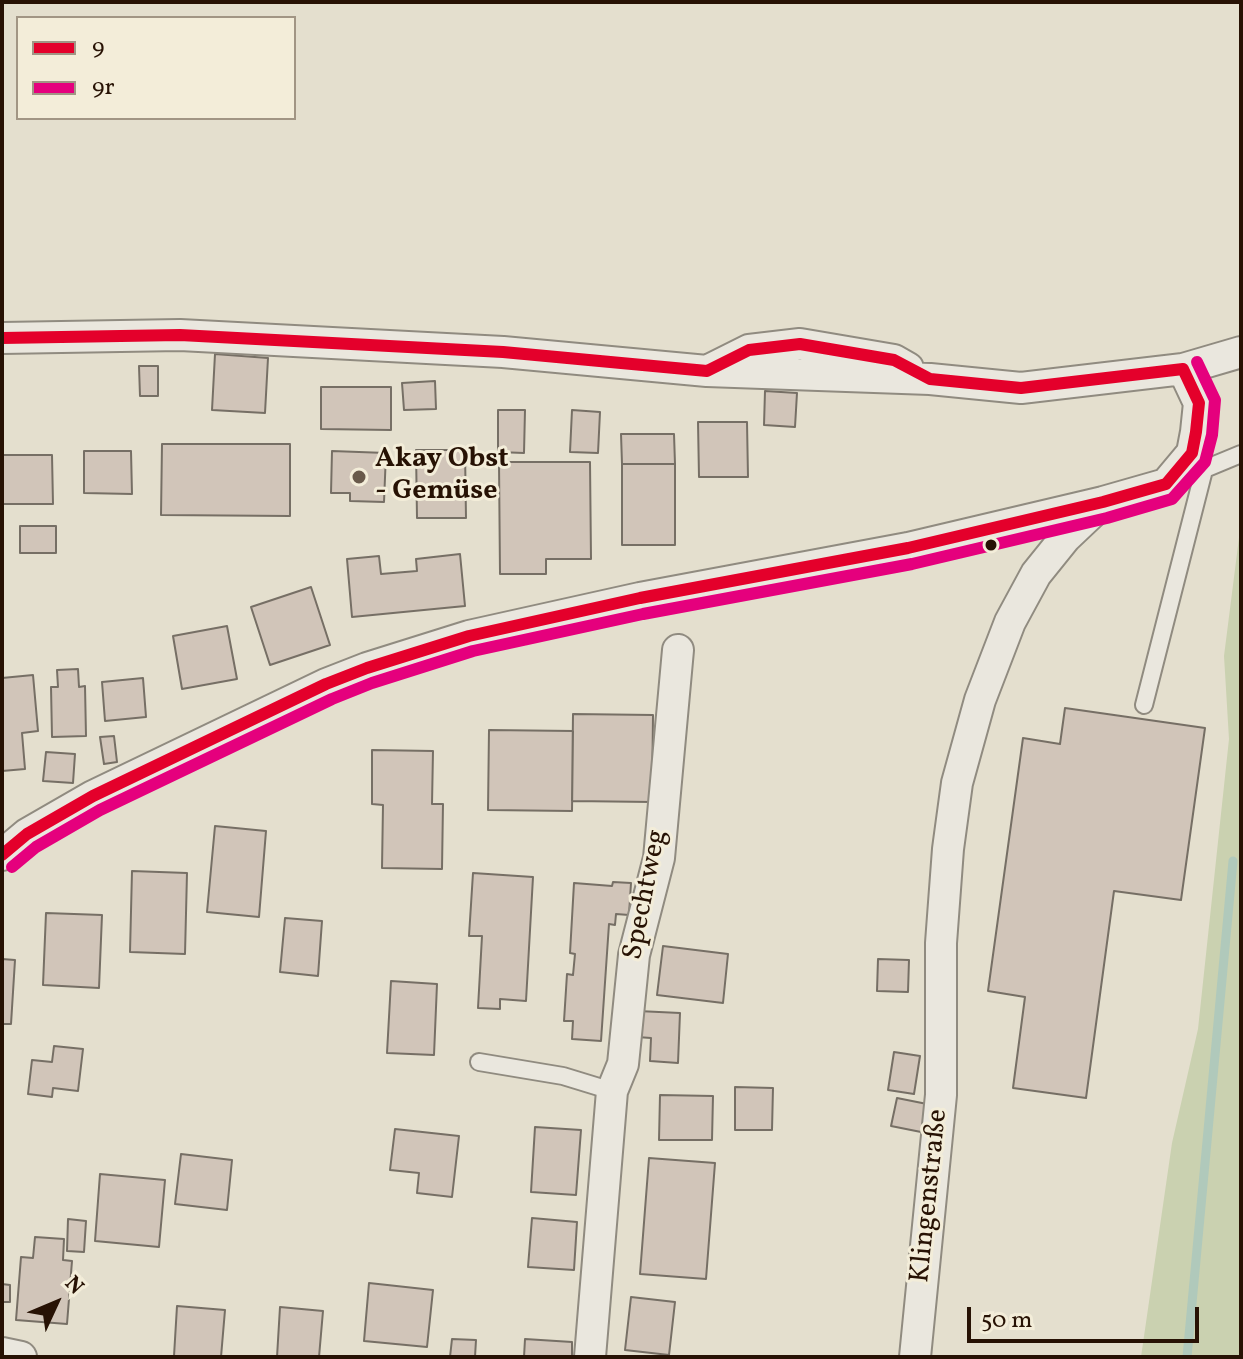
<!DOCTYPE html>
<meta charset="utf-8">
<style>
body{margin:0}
#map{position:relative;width:1243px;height:1359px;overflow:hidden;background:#e4dfce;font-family:Vollkorn,serif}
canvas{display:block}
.frame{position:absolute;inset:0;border:4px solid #271204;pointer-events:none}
.legend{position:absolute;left:16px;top:16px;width:280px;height:104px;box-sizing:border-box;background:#f3edd9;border:2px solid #a19584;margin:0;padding:10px 14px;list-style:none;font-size:24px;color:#271204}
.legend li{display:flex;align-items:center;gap:16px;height:40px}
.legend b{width:40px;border:2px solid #a19584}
.north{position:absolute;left:16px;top:1263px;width:80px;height:80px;-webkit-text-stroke:6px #f3edd9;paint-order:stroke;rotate:46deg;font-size:22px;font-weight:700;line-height:32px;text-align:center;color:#271204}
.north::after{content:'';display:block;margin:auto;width:28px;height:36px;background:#271204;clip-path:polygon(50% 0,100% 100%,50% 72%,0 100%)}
.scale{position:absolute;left:967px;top:1307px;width:232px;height:36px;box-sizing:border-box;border:4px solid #271204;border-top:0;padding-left:10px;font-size:24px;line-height:28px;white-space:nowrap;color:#271204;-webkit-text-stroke:6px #f3edd9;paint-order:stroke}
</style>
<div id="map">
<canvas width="1243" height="1359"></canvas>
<div class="frame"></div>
<ul class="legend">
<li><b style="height:10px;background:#e4002b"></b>9</li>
<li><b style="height:10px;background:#e5007d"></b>9r</li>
</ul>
<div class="north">N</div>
<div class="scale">50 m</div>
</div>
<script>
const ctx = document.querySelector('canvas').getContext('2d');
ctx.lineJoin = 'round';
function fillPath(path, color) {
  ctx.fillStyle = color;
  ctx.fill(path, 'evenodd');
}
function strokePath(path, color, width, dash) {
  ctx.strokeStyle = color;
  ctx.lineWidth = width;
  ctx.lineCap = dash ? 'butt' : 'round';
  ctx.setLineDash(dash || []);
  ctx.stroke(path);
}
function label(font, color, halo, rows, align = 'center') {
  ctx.font = font + ' Vollkorn,serif';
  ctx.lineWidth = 6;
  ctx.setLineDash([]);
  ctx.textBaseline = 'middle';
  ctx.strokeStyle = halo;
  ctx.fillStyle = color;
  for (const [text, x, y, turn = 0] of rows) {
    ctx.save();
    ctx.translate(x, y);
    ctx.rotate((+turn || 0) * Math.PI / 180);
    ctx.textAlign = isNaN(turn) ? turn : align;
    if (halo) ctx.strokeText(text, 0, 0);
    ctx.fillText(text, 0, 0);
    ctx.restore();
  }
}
fillPath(new Path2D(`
 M1241,522v835h-100l31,-214 26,-114 31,-290 -5,-83z`), '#cad1b0');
strokePath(new Path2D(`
 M1187,1357l46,-496`), '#b0c9bb', 9);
const building = new Path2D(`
 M215,354l53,4 -3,55 -53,-3z
 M139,366h19v30h-18z
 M435,381l1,28 -32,1 -2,-27z
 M321,387h70v43l-70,-1z
 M765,391l32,2 -2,34 -31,-2z
 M498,410h27l-1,43 -26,-1z
 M572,410l28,2 -2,41 -28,-1z
 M698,422h49l1,55h-49z
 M621,434h53l1,30h-53z
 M162,444h128v72l-129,-1z
 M416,450h49l1,68h-49z
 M84,451h47l1,43 -48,-1z
 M332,451l54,2 -2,49 -34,-1v-8h-19z
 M2,455h50l1,49h-51z
 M499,462h91l1,97h-45v15h-46z
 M622,464h53v81h-53z
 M20,526h36v27h-36z
 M460,554l5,52 -113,11 -5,-58 32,-3 2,18 36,-3 -1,-12z
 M311,587l19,58 -60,20 -19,-58z
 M227,626l10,53 -55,10 -9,-53z
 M78,669l1,18 6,-1 1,50 -34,1 -1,-50h7l-1,-17z
 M33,675l5,56 -16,2 3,36 -23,2v-93z
 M143,678l3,39 -41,4 -3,-39z
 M1065,708l140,20 -24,172 -67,-9 -28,207 -73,-10 12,-91 -37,-6 35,-253 37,6z
 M573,714l80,1 -1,87 -80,-1z
 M489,730l84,1 -1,80 -84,-1z
 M114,736l3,26 -13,2 -4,-27z
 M372,750l61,1 -1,53h11l-1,65 -60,-1 1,-63 -11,-1z
 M46,752l29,2 -2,29 -30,-2z
 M215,826l51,5 -7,86 -52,-5z
 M132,871l55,2 -2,81 -55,-2z
 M473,873l60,4 -7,124 -26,-2v10l-22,-1 4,-72h-13z
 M613,882l18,1 -2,32 -13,-1 -1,11 -6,-1 -8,117 -29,-2 1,-18h-9l3,-47 6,1 2,-21 -5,-1 4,-70 38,3z
 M46,913l56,2 -3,73 -56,-3z
 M285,918l37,3 -4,55 -38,-4z
 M663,946l65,8 -5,49 -66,-8z
 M2,959l13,1 -4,64h-9z
 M878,959l31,1 -1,32 -31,-1z
 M391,981l46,3 -3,71 -47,-2z
 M638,1011l42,2 -2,50 -28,-2 1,-23 -14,-1z
 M54,1046l29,3 -5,42 -25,-3 -1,9 -24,-3 4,-34 20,2z
 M894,1052l26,4 -6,38 -26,-4z
 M735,1087l38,1 -1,42h-37z
 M660,1095l53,1 -1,44h-53z
 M897,1098l30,6 -6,28 -30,-6z
 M535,1127l46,3 -5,65 -45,-3z
 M395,1129l64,7 -7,61 -35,-4 2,-20 -29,-3z
 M181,1154l51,6 -5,50 -52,-6z
 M649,1158l66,5 -9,116 -66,-5z
 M100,1174l65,6 -6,67 -64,-6z
 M532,1218l45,4 -3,48 -46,-3z
 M68,1219l18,2 -2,31 -17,-1z
 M35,1237l29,2 -1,21 9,1 -5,63 -51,-4 5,-63 12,1z
 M369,1283l64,7 -6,57 -63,-6z
 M2,1284l8,1v17h-8z
 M631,1297l44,5 -6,53 -44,-5z
 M177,1306l48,4 -4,47 -47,-1z
 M280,1307l43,4 -4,46h-42z
 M452,1339l24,1 -1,17h-25z
 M525,1339l47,3v15h-48z`);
fillPath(building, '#d1c5b9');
strokePath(building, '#766f65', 2);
const lane = new Path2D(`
 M1195,473l46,-19
 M1144,705l60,-235
 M479,1062l84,14 49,15`);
const street = new Path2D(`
 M2,338l178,-3 323,17 204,19 223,8 91,9 162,-19 58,-17
 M709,370l40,-20 51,-6 94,16 14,8
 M2,855l25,-21 66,-38 233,-112 41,-16 102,-32 171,-38 268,-50 195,-46 63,-18 26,-31 4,-21 3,-29 -16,-34
 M2,1353l19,4
 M590,1357l22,-266 11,-27 11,-109 25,-97 19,-208
 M915,1357l26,-262v-152l7,-94 9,-66 23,-83 30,-78 26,-48 29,-36 37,-35`);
strokePath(lane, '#908b80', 20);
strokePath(street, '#908b80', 34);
strokePath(lane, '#eae7de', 16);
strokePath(street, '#eae7de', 30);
strokePath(new Path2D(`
 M2,338l178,-3 323,17 204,19 42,-21 51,-6 94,16 36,19 91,9 162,-19
 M2,855l25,-21 66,-38 233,-112 41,-16 102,-32 171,-38 268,-50 195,-46 63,-18 26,-31 4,-21 3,-29 -16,-34`), '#e4002b', 12);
strokePath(new Path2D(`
 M12,867l24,-20 64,-37 232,-111 40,-16 101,-32 170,-37 269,-50 195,-46 65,-19 33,-37 7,-27 3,-35 -18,-38`), '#e5007d', 12);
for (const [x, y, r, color] of [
 [359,477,8,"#695a4b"],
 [991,545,7,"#271204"]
]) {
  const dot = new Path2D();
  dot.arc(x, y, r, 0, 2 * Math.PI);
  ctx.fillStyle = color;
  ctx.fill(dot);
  strokePath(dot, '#f3edd9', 3);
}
label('bold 28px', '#271204', '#f3edd9', [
 ["Akay Obst",375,461],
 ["- Gemüse",375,493]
], 'left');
label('28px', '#271204', '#f3edd9', [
 ["Spechtweg",647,895,-79],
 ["Klingenstraße",931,1196,-84]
]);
</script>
